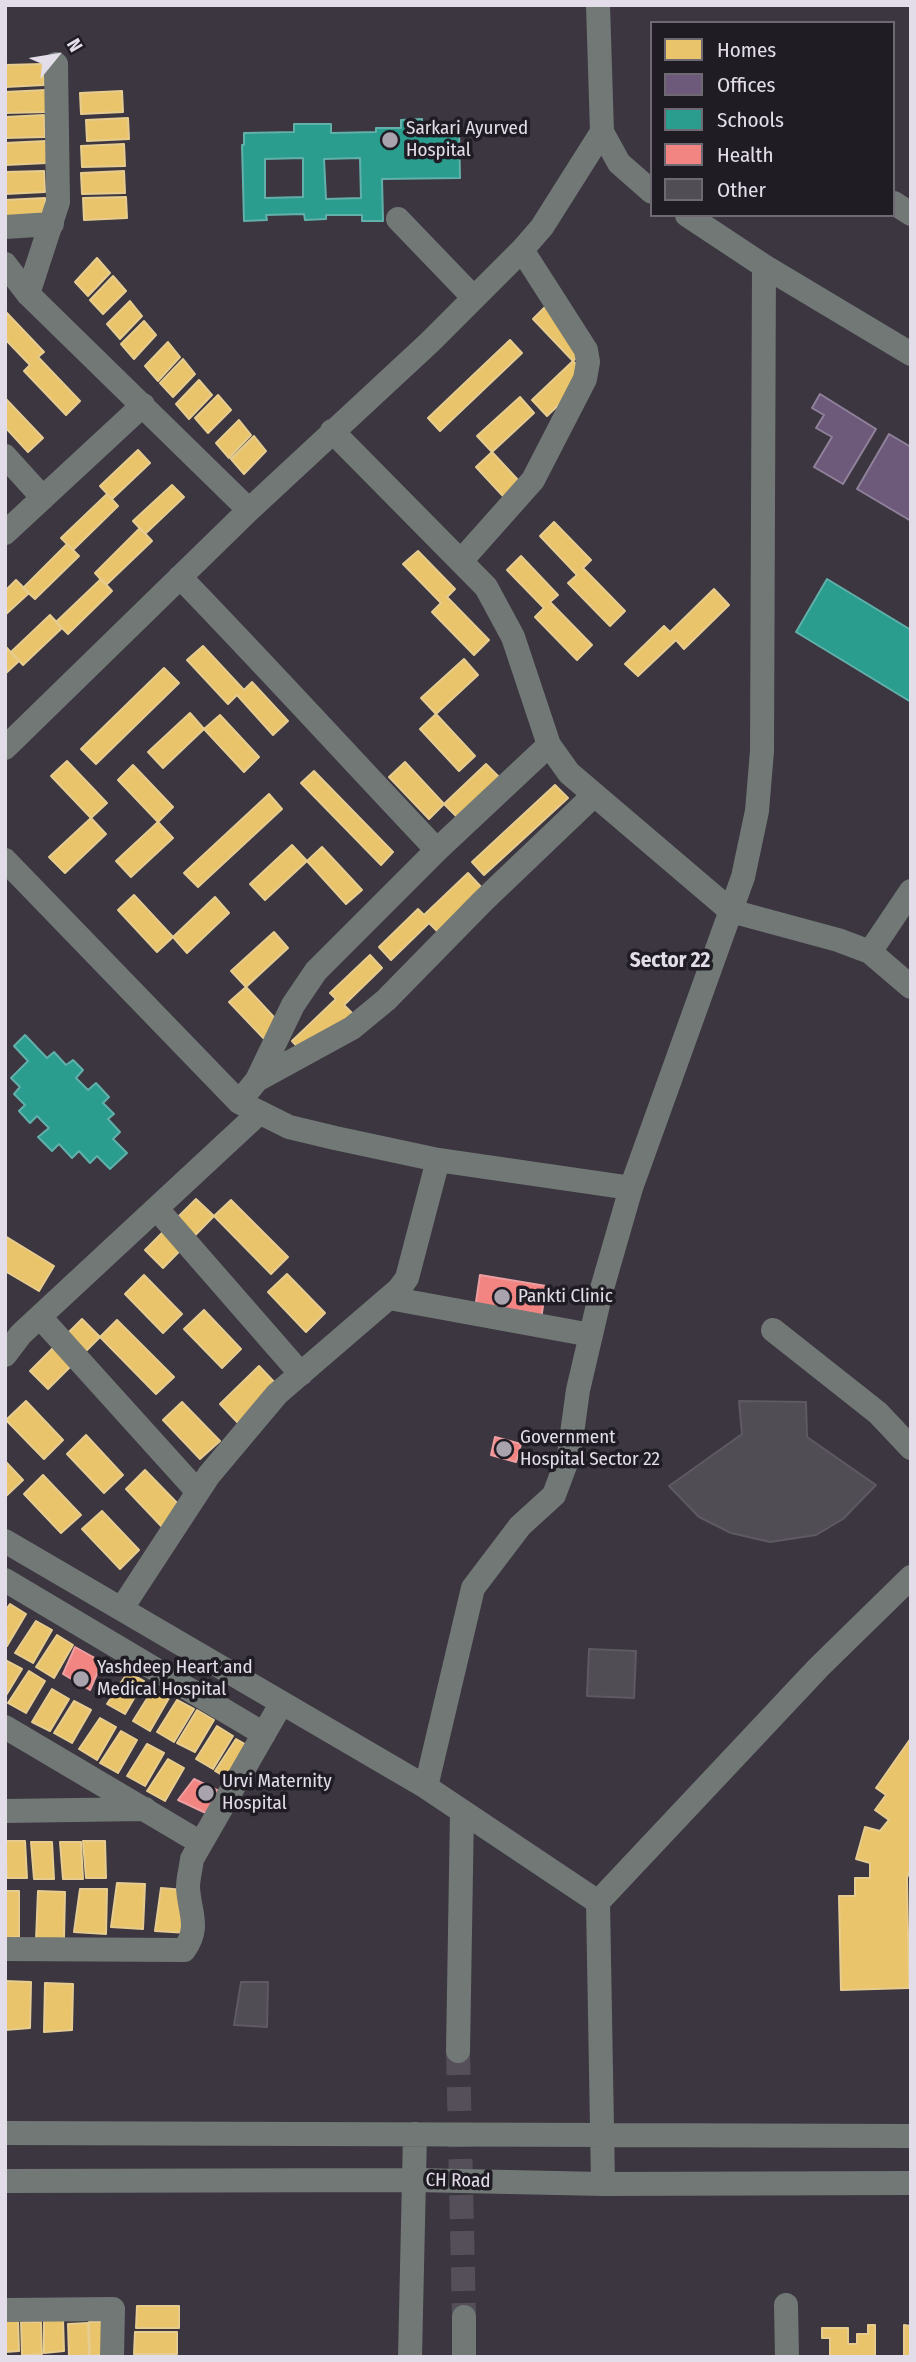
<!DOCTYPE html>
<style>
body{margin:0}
#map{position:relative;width:916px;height:2362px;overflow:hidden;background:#3b3640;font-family:"Fira Sans Condensed",sans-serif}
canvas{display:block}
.frame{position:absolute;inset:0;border:7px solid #e2dde8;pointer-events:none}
.legend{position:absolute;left:650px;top:21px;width:245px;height:196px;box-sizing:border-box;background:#201c24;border:2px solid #6e6972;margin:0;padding:9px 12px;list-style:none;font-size:21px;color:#e2dde8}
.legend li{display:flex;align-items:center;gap:14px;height:35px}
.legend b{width:35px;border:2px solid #6e6972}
.north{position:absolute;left:21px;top:21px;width:70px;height:70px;-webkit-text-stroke:5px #201c24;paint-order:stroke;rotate:60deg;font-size:19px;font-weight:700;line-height:28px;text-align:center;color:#e2dde8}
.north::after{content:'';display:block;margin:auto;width:24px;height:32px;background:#e2dde8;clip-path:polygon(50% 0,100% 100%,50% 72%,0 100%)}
</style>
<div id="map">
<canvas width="916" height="2362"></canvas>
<div class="frame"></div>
<ul class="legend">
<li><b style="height:19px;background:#e9c46a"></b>Homes</li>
<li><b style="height:19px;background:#6d597a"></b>Offices</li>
<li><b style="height:19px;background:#2a9d8f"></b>Schools</li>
<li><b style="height:19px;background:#f28482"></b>Health</li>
<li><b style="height:19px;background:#504d55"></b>Other</li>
</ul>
<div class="north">N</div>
</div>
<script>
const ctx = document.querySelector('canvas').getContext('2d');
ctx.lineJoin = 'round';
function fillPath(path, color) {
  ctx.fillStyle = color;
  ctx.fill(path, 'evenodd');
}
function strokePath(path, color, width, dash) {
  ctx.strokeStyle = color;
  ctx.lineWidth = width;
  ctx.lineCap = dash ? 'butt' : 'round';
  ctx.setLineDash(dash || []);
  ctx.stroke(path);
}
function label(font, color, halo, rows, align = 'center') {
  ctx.font = font + ' "Fira Sans Condensed",sans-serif';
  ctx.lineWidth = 7;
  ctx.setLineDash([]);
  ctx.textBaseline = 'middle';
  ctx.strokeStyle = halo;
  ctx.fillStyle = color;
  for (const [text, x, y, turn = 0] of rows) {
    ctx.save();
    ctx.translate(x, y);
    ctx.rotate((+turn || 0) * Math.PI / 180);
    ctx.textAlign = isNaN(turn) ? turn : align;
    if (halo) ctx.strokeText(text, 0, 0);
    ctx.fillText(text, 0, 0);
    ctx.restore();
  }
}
const homes = new Path2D(`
 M43,64l1,21 -39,2v-22z
 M46,90l1,22 -42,1v-21z
 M122,91l1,21 -42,2 -1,-21z
 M44,115l1,22 -40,1v-21z
 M128,118l1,21 -42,2 -1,-21z
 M46,141l1,22 -42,2v-22z
 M124,144l1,22 -43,1 -1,-21z
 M44,171l1,21 -40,2v-22z
 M124,171l1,22 -43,1 -1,-21z
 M126,197l1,21 -43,2 -1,-22z
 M45,198l1,22 -41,1v-21z
 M97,258l13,15 -22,23 -13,-14z
 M113,276l13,15 -23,23 -13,-14z
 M130,301l12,15 -22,23 -13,-15z
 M548,304l41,43 -16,14 -40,-42z
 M5,311l39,41 -6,5 42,44 -14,14 -42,-44 6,-6 -25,-26z
 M144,321l12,14 -22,24 -13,-15z
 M510,340l12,13 -82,78 -12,-13z
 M168,342l12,15 -22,24 -13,-15z
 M183,359l12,15 -22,23 -13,-14z
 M573,361l15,16 -41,39 -15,-16z
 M199,380l13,15 -23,24 -13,-15z
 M218,395l13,15 -23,23 -13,-15z
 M520,397l14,16 -42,39 -15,-16z
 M5,398l38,40 -15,14 -23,-25z
 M239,420l12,15 -22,23 -13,-15z
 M254,436l12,15 -22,23 -13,-15z
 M138,450l12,13 -38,36 -12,-13z
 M492,452l39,42 -16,15 -39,-42z
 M172,485l12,12 -39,37 -12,-13z
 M107,494l11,12 -45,44 -12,-12z
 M554,522l37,38 -8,8 42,43 -15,15 -42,-43 9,-8 -37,-39z
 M140,528l12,13 -46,44 -11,-12z
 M67,544l12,12 -44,43 -12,-11z
 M418,551l37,38 -8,8 42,43 -15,15 -42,-43 9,-9 -38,-39z
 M521,556l37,39 -8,7 42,43 -15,15 -42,-43 9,-9 -37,-38z
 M101,579l11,12 -44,43 -12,-12z
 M16,580l13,13 -24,22v-24z
 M714,589l15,16 -45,44 -8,-9 -38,36 -13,-12 39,-38 6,6z
 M50,615l12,13 -39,37 -12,-13z
 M5,646l14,15 -14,13z
 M203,646l41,44 8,-8 36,39 -15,14 -36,-40 -9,9 -41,-44z
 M464,659l14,16 -42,39 -15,-16z
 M164,668l15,15 -83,81 -15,-15z
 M190,713l14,16 -41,39 -15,-16z
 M436,714l39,42 -16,15 -39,-42z
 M220,715l39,42 -15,15 -40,-43z
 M67,761l40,42 -16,15 -40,-42z
 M405,762l39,42 -15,15 -40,-42z
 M486,764l15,15 -42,40 -15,-15z
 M133,765l40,42 -15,15 -40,-42z
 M314,771l79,81 -12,13 -80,-82z
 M555,785l13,13 -84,77 -12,-13z
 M269,794l13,15 -84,78 -14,-14z
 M91,818l15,16 -41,39 -16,-16z
 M158,822l15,16 -42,39 -15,-16z
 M292,845l15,16 -42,39 -15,-16z
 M322,847l40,43 -16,14 -39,-43z
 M468,873l15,16 -45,43 -9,-9 -38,37 -12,-13 39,-38 6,6z
 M134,895l39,42 -16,15 -39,-42z
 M215,897l14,16 -42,40 -14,-16z
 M274,932l14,16 -42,39 -15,-16z
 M370,955l12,13 -38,37 9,9 -45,44 -16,-17 44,-42 -6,-6z
 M246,987l39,42 -16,15 -40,-42z
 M196,1199l18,17 -51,52 -18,-18z
 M231,1200l57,57 -17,17 -57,-58z
 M5,1236l49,30 -15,25 -34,-20z
 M287,1274l38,39 -19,19 -38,-40z
 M144,1275l38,39 -19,19 -38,-39z
 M204,1310l37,39 -19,19 -38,-39z
 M82,1319l18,18 -52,52 -18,-18z
 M117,1320l57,57 -18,17 -56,-57z
 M259,1366l18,19 -39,38 -18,-19z
 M26,1401l37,39 -19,19 -38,-39z
 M182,1402l38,39 -20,18 -37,-39z
 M86,1435l37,40 -19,18 -37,-39z
 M5,1461l18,19 -18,17z
 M145,1470l38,39 -20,19 -37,-39z
 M43,1475l38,40 -20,18 -37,-39z
 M102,1511l37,39 -19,19 -38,-40z
 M10,1604l16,10 -19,32 -2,-35z
 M36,1621l16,9 -19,33 -18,-10z
 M57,1635l16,10 -19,33 -18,-11z
 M5,1660l17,9 -17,28z
 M29,1671l16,10 -19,32 -18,-10z
 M128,1672l16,9 -19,33 -18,-10z
 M52,1689l17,10 -19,32 -18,-9z
 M153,1689l16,9 -19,33 -17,-10z
 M177,1700l17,9 -20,33 -17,-10z
 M74,1701l17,9 -19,33 -18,-10z
 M197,1710l17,10 -19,32 -18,-9z
 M100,1718l16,9 -19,33 -18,-11z
 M217,1726l16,10 -20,33 -17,-10z
 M121,1731l16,9 -19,33 -18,-10z
 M911,1738v129l-4,11 2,110 -68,2 -2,-94h16v-18h15v-15l-14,-4 9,-32 15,4 9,-11 -14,-10 11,-15 -10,-7z
 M236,1739l16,9 -19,33 -18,-10z
 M147,1744l17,9 -19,33 -18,-10z
 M168,1759l16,9 -19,33 -18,-10z
 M5,1841h20l2,37h-20z
 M83,1841h22l1,37h-20z
 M31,1842h21l2,37h-20z
 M60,1842h21l2,37h-20z
 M117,1883l28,1 -2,45 -32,-2z
 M161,1888l23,2 4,43 -33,-2z
 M80,1889h27l-1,45 -32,-2z
 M5,1891h14v46l-14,1z
 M38,1891l27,1 -1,46 -28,2z
 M5,1981l26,1 -1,46 -25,2z
 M45,1983l28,1 -1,46 -28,2z
 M137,2306h42v22h-43z
 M5,2319h13l1,32 -14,1z
 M44,2319h19l1,32 -20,2z
 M21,2322h20l1,32 -20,1z
 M89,2322h20l1,32 -20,2z
 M88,2323l1,32 -20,2 -1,-33z
 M868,2325h7v32h-45v-19h-8v-10h26v16h9v-10h11z
 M904,2325l7,1v31h-7z
 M135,2332h42v22h-43z`);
fillPath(homes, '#e9c46a');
strokePath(homes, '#e7cc90', 2);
const offices = new Path2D(`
 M820,394l56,35 -33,55 -29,-17 18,-30 -16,-9 8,-13 -12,-7z
 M889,434l22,13v74l-54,-32z`);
fillPath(offices, '#6d597a');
strokePath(offices, '#90819b', 2);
const schools = new Path2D(`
 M422,119v9l37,-1 1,51 -78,1 1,42h-21v-6h-36v4l-21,1 -1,-6 -38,1 1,5 -23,1 -2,-76h2v-12l50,-1v-8h37v9l45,-1v-4h25v-8zM303,158v39l-38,1v-39zM360,158l1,40 -35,1 -2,-40z
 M827,579l84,51v72l-115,-70z
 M25,1035l22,23 7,-6 12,13 7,-5 10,10 -7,8 12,12 8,-7 13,14 -6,6 11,11 -6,5 12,13 -7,7 14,14 -17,16 -13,-13 -7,7 -11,-12 -7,7 -13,-14 -7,7 -14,-14 11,-9 -12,-12 -7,7 -11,-12 6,-6 -11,-11 6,-7 -9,-9 17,-17 -14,-15z`);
fillPath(schools, '#2a9d8f');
strokePath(schools, '#61b0aa', 2);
const health = new Path2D(`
 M480,1275l66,11 -5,33 -66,-10z
 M495,1437l26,7 -5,18 -25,-7z
 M75,1647l27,15 -12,28 -27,-16z
 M194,1779l27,13 -13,22 -30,-14z`);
fillPath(health, '#f28482');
strokePath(health, '#ed9fa1', 2);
const building = new Path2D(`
 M739,1401l67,1 1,35 69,48 -33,34 -27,16 -46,7 -39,-9 -32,-16 -30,-31 73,-52z
 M589,1649l47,2 -2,47 -47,-2z
 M241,1982h27l-1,45 -33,-2z`);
fillPath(building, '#504d55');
strokePath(building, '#5e5962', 2);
strokePath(new Path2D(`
 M458,2051l6,266`), '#544f59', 24, [24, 12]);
strokePath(new Path2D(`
 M598,5l4,127 17,31 33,29
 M894,203l17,11
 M687,215l77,51 147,88
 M398,219l76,79
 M5,227l47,-3
 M5,264l23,30 221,216
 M28,294l30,-92 -2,-138
 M332,431l154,156 27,50 36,108 20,28 162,138 107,29 32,12 41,35
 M5,456l38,42
 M5,533l138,-128
 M461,561l72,-81 52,-101 3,-17 -2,-12 -64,-100
 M180,577c87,90 171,182 257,273
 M5,748l244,-238 181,-168 92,-92 20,-23 60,-95
 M5,860l234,242 50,25 46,11 103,22 193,28
 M870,952l41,-61
 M257,1080l95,-52 34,-28 97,-99 111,-106
 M239,1102l18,-22 36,-75 23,-34 121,-121 112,-105
 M157,1209l144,165
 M389,1298l202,37
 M40,1317l158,175
 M773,1330l105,83 33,35
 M5,1355l16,-21 238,-221
 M5,1541l421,246 172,115
 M5,1580l259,154
 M122,1608l87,-133 68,-81 122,-105 8,-11 31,-118
 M5,1727l196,116
 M426,1787l47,-199 47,-62 34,-31 15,-40 9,-65 23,-98 30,-104 112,-311 14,-66 5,-60 2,-485
 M5,1811l140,-2
 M5,1949l179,1c17,-23 5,-38 4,-63 0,-9 3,-19 4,-28l89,-155
 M458,2051l4,-240
 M5,2133l906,3
 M5,2181l410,-1 188,4 308,-1
 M603,2184l-5,-282 221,-235 92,-90
 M786,2305l1,52
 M5,2310l108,-1 -1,48
 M410,2357l5,-223
 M464,2357v-40`), '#717875', 24);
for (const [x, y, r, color] of [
 [390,140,9,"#a8a3ad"],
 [502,1297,9,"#a8a3ad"],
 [504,1449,9,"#a8a3ad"],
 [81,1679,9,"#a8a3ad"],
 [206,1793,9,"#a8a3ad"]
]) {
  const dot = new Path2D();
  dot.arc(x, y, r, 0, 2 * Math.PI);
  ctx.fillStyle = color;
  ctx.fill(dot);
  strokePath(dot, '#201c24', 2.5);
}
label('19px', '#e2dde8', '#201c24', [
 ["Sarkari Ayurved",406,129],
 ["Hospital",406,151],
 ["Pankti Clinic",518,1297],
 ["Government",520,1438],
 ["Hospital Sector 22",520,1460],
 ["Yashdeep Heart and",97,1668],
 ["Medical Hospital",97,1690],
 ["Urvi Maternity",222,1782],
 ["Hospital",222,1804]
], 'left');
label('19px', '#e2dde8', '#201c24', [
 ["CH Road",458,2181,1]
]);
label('bold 21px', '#e2dde8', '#201c24', [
 ["Sector 22",670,961]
]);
</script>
